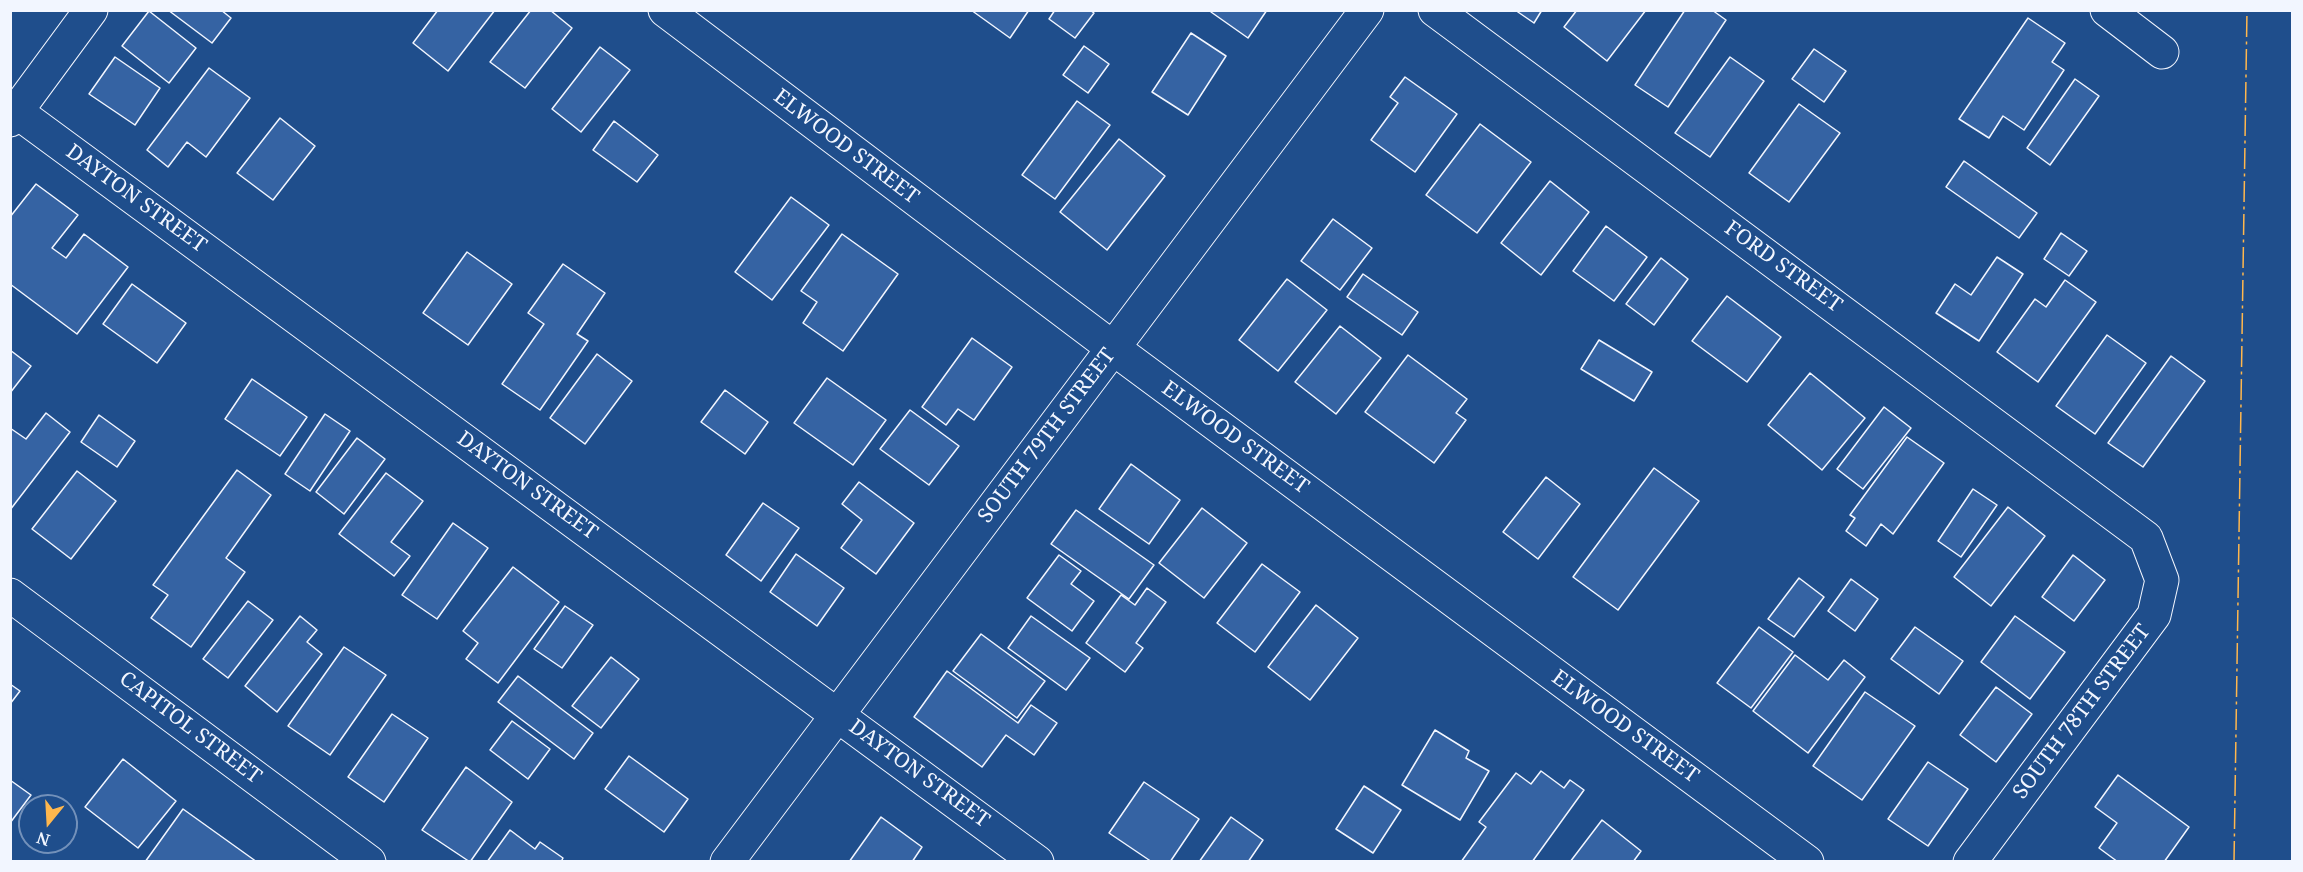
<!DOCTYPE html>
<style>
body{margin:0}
#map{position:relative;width:2303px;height:872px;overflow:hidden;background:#1f4e8c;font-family:"Noto Serif",serif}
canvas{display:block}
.frame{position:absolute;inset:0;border:12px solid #f2f6ff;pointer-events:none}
.north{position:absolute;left:18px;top:794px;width:60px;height:60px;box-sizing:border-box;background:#1f4e8c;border:2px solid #7391ba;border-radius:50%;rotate:198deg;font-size:16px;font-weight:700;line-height:24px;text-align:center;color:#f2f6ff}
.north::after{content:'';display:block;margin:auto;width:21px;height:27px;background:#ffb74d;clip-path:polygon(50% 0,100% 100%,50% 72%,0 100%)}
</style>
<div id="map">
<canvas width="2303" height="872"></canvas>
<div class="frame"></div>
<div class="north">N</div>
</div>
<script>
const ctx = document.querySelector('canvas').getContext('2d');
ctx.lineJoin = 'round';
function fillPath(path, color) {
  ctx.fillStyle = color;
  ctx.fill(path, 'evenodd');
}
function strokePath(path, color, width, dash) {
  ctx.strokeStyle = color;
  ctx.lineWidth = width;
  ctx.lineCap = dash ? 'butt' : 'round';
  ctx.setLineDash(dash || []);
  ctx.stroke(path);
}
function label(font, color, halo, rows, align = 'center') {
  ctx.font = font + ' "Noto Serif",serif';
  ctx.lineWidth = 4.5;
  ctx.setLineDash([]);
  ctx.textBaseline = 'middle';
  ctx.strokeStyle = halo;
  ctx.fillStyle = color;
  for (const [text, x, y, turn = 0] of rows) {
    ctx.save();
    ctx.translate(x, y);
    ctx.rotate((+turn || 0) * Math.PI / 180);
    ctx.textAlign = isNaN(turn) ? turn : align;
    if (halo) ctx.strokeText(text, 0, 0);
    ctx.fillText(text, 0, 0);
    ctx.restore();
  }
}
const building = new Path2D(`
 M168,10h53l10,8 -19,25z
 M438,10h57l-47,61 -35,-28z
 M531,10h19l22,18 -47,60 -35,-26z
 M971,10h58l-19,28z
 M1055,10h35l4,3 -19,25 -26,-19z
 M1213,10h54l-19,28 -37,-26z
 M1515,10h27l-8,13z
 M1577,10h69l-39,51 -43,-34z
 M1685,10h27l14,10 -58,87 -33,-22z
 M149,11l47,37 -27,35 -47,-37z
 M2028,18l37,25 -13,19 12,8 -40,60 -21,-14 -14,22 -30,-19z
 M1191,33l35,23 -38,59 -36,-23z
 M1084,46l25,18 -21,29 -25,-18z
 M600,47l30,23 -49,62 -29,-23z
 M1814,49l32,22 -22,31 -32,-23z
 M115,57l45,31 -25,37 -46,-31z
 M1730,57l34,24 -54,76 -35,-24z
 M209,68l41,30 -44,59 -19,-15 -19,25 -21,-17z
 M1405,77l52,37 -42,58 -44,-32 27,-37 -8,-6z
 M2075,79l24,17 -49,69 -23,-17z
 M1077,101l33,24 -55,74 -33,-24z
 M1799,104l41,29 -51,69 -40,-29z
 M280,118l35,28 -42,54 -36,-27z
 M614,121l44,34 -21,27 -44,-32z
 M1480,124l51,38 -54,71 -51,-38z
 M1119,139l46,37 -58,74 -47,-38z
 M1964,161l73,52 -18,25 -73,-51z
 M1550,181l39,31 -48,63 -40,-32z
 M36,184l42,31 -26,33 14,10 18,-24 44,33 -51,67 -67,-50v-67z
 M791,197l38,28 -57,75 -37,-28z
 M1333,219l39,29 -32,42 -39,-29z
 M1606,226l41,31 -33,44 -41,-30z
 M2061,233l26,18 -18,25 -25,-17z
 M842,234l56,40 -55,77 -40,-28 14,-21 -16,-11z
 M467,252l45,32 -44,61 -45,-32z
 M1997,257l26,17 -44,67 -43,-28 19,-29 16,11z
 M1661,258l27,21 -34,46 -28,-21z
 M563,264l42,29 -28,41 11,7 -48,69 -38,-26 42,-60 -16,-11z
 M1363,274l55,38 -16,23 -55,-38z
 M1287,279l40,31 -49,61 -39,-31z
 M2065,280l31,22 -58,80 -41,-30 38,-53 11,8z
 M132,284l54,39 -29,40 -54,-39z
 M1727,296l54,41 -34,45 -55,-41z
 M1340,326l41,32 -45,56 -41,-32z
 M2107,335l39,28 -51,71 -39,-28z
 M972,338l40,29 -38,53 -16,-11 -12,16 -24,-18z
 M1599,340l53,32 -18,29 -53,-32z
 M10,350l21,16 -21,27z
 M597,354l35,27 -47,63 -35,-26z
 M1408,355l59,44 -11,14 10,7 -32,43 -69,-51z
 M2171,356l34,25 -62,86 -35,-24z
 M1810,373l55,45 -43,52 -54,-45z
 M827,378l59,42 -33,45 -59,-42z
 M252,379l55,38 -27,39 -55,-37z
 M725,390l43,32 -23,32 -44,-32z
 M1884,407l27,21 -48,61 -26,-20z
 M910,410l49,36 -30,39 -49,-36z
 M46,413l24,19 -60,78v-82l16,11z
 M325,414l25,17 -40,60 -25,-17z
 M99,415l36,26 -18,26 -36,-25z
 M1907,437l37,26 -51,71 -12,-10 -15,22 -20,-15 9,-13 -5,-3z
 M357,438l28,21 -41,55 -28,-22z
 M1131,464l49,36 -31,44 -50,-35z
 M1654,468l45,33 -81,109 -45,-33z
 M237,470l34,25 -45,63 19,14 -54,75 -40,-29 17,-23 -15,-10z
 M77,471l39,30 -45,58 -39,-30z
 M386,473l37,28 -32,41 19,14 -16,20 -55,-42z
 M1546,477l34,27 -42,55 -35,-27z
 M859,482l55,41 -38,51 -35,-26 21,-28 -20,-16z
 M1973,489l24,16 -36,52 -23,-16z
 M763,503l36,25 -38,53 -35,-26z
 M2008,507l37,29 -54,70 -37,-29z
 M1202,508l45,35 -43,55 -45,-35z
 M1076,510l78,55 -25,34 -78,-55z
 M453,523l35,25 -51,71 -35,-24z
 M796,554l48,34 -27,38 -47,-34z
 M1059,555l22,16 -10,13 23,17 -22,30 -45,-33z
 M2073,555l32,25 -31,41 -32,-24z
 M1262,564l38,28 -45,60 -38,-29z
 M513,567l46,35 -61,81 -32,-24 12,-16 -15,-12z
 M1799,578l25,19 -30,40 -26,-18z
 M1851,579l27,20 -23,32 -27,-20z
 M1147,588l19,14 -30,41 7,5 -18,24 -39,-29 35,-48 14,10z
 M248,601l25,19 -45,58 -25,-19z
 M1316,605l42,33 -48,62 -42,-33z
 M565,606l28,19 -31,43 -28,-19z
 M300,616l17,14 -10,12 15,12 -45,58 -32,-26z
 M1031,616l59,42 -24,32 -58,-42z
 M2015,616l50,36 -35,47 -49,-37z
 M1759,627l34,25 -42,56 -34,-25z
 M1915,627l48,34 -24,33 -48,-35z
 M981,634l64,47 -28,37 -64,-47z
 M344,647l42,28 -56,80 -42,-29z
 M1795,655l33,25 16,-20 21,17 -57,76 -55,-42z
 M611,657l28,22 -38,49 -29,-22z
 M947,671l71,52 13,-18 26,18 -23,32 -28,-20 -24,32 -68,-50z
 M518,676l75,57 -19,26 -76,-57z
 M10,684l10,7 -10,13z
 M1996,687l36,27 -36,48 -36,-27z
 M1865,692l50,34 -53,74 -49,-34z
 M392,714l36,24 -44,64 -36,-25z
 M512,721l38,28 -22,30 -38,-29z
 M1435,730l34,21 -3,7 23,13 -29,49 -58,-35z
 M629,756l59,43 -24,33 -59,-43z
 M123,759l53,42 -38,47 -53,-41z
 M1928,762l40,27 -40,57 -40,-27z
 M466,767l46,35 -42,60 -48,-32z
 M1541,771l23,17 6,-8 14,10 -52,72h-71l25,-35 -7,-5 37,-49 15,11z
 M2118,775l71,52 -25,35h-46l-19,-14 18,-25 -22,-16z
 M10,780l21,15 -21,28z
 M1144,782l55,37 -29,43h-18l-43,-29z
 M1364,786l37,24 -28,43 -37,-24z
 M183,809l74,53h-112z
 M881,817l41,30 -10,15h-63z
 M1231,817l32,23 -15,22h-49z
 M1602,820l39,31 -8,11h-63z
 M510,830l25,19 5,-7 23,16 -2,4h-74z`);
fillPath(building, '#3563a3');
strokePath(building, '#f2f6ff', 1.5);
const minor = new Path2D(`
 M665,10l448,338 694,514
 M1435,10l711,528 16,42 -8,35 -184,247
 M2107,10l55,42
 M17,112l1020,750
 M10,120l81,-110
 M10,595l359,267
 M727,862l640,-852`);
strokePath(minor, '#f2f6ff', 35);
strokePath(minor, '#1f4e8c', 33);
strokePath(new Path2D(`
 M2234,862l13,-852`), '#ffb74d', 1.5, [21, 4.5, 3, 4.5]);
label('21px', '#f2f6ff', '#1f4e8c', [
 ["ELWOOD STREET",846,147,37],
 ["DAYTON STREET",136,199,36],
 ["FORD STREET",1783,267,36],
 ["SOUTH 79TH STREET",1047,436,-53],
 ["ELWOOD STREET",1235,438,36],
 ["DAYTON STREET",527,486,36],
 ["SOUTH 78TH STREET",2082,712,-53],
 ["ELWOOD STREET",1625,727,36],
 ["CAPITOL STREET",190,728,37],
 ["DAYTON STREET",919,774,36]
]);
</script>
